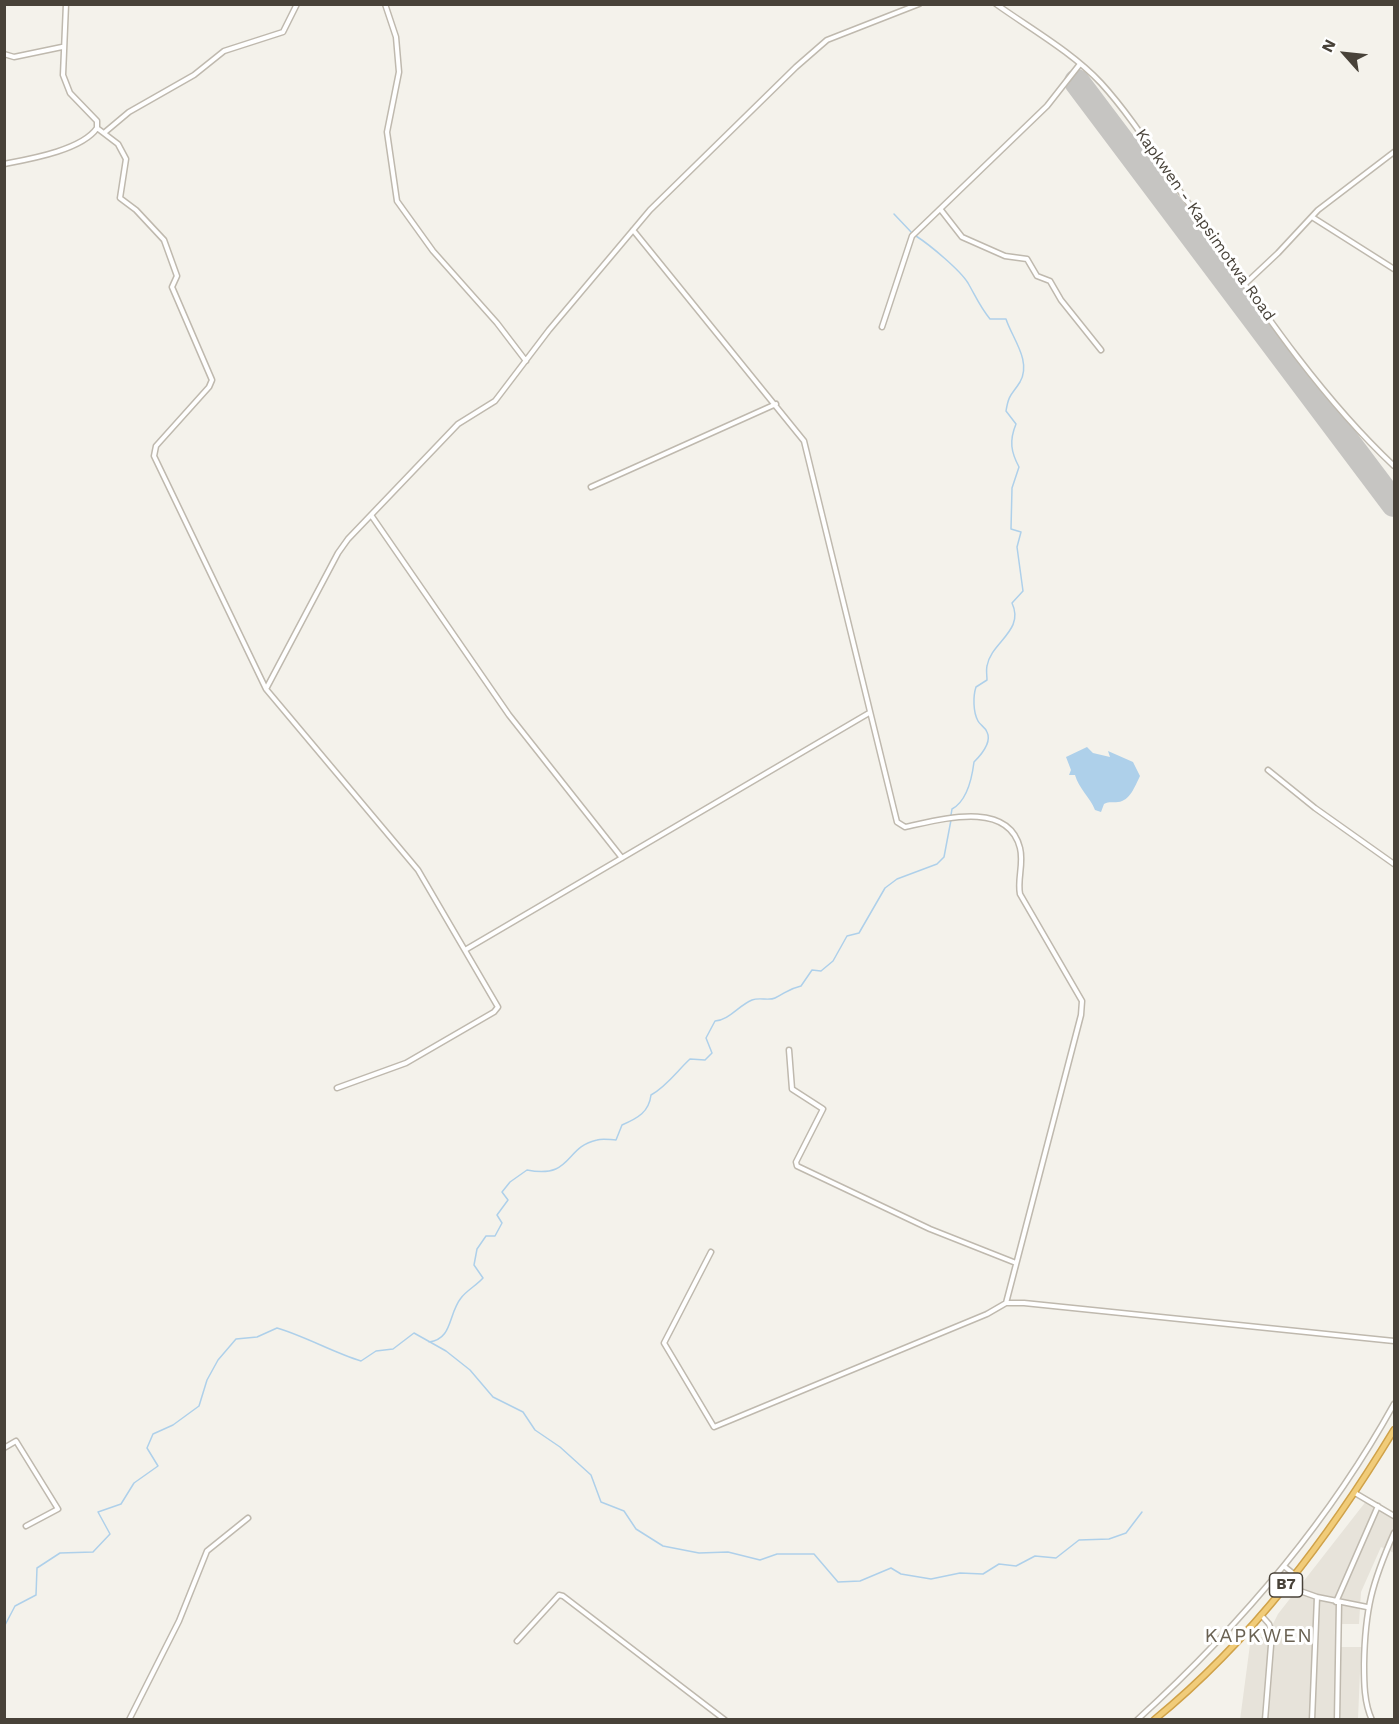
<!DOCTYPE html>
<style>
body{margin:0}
#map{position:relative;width:1399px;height:1724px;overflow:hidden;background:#f4f2eb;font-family:"Work Sans",sans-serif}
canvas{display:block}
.frame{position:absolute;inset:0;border:6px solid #484239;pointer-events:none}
.north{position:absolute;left:1315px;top:24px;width:60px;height:60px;-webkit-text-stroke:4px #fff;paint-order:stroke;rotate:297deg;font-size:16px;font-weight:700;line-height:24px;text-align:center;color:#484239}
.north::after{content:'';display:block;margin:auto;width:21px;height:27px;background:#484239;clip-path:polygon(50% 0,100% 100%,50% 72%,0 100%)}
</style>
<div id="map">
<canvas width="1399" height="1724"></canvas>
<div class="frame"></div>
<div class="north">N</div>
</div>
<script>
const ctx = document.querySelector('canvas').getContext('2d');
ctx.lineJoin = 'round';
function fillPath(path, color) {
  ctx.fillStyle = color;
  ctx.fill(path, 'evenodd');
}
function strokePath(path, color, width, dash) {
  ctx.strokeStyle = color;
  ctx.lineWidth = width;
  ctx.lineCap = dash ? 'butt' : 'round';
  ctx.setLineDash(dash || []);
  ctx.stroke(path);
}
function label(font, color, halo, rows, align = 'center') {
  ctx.font = font + ' "Work Sans",sans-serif';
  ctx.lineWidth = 6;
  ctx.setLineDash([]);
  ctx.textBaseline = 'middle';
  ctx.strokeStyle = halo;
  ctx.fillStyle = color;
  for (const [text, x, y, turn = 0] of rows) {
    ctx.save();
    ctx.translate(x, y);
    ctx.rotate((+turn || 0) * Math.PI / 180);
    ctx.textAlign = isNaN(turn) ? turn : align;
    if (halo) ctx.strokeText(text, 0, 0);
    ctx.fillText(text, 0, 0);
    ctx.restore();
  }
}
fillPath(new Path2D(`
 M1367,1500l27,16v37l-13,-6 -20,45 -2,32h-21v23h23l-3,72 -118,1 11,-83h22v-13l5,-10z`), '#e7e3da');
fillPath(new Path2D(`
 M1087,747l6,6 17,4 -2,-6 25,11 7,14c-5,10 -10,25 -22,26 -6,1 -8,-1 -14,2l-3,8 -6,-2c-5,-13 -16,-21 -20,-35h-6l2,-5 -5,-13z`), '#aed0ea');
strokePath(new Path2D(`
 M894,214l18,19
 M916,236c14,9 44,34 52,47 8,14 12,24 22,36h16c6,19 26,42 14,63 -8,13 -11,11 -14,29l10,13c-7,17 -5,28 3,43l-7,21 -1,41 10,3 -4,15 6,44 -11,12c13,28 -21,39 -25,63 -1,4 0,10 0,14l-11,7c-3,9 -3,25 2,34 2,4 7,6 9,11 5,10 -6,23 -13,30 -2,16 -7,39 -22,47l-1,6
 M429,1342c24,-3 19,-28 32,-44 5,-7 16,-13 22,-20l-9,-13 3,-16 9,-13h9l7,-13 -5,-8 11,-15 -6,-8 8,-10 17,-12c46,9 37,-23 70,-30 6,-2 14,0 19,0l6,-15c16,-7 27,-13 29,-30 16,-9 26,-24 39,-36l15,1 7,-7 -6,-15 9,-17c14,-1 23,-15 37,-21 7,-3 17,1 23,-2 12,-6 13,-9 26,-12l11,-16 9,1 12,-10 14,-25 12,-3 26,-45 12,-9 40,-15 7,-7 7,-37
 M4,1627l11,-21 21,-11 1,-27 23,-15 33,-1 17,-18 -12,-22 23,-8 13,-21 24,-17 -11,-18 6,-14 20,-9 26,-19 8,-26 11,-20 18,-21 21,-2 20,-9c30,9 55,24 84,33l15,-10 17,-2 21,-16 32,18 24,19 23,27 30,15 12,18 25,17 31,28 10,27 23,9 12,18 27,17 36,7 29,-1 32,8 17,-6h37l24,28 22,-1 31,-13 10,6 30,5 29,-6 23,1 16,-10 17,2 19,-10 21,2 23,-18 30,-1 17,-6 16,-21`), '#aed0ea', 1.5);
strokePath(new Path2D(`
 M1077,82l317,422`), '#c6c5c2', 26);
const minor = new Path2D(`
 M385,4l11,33 3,35 -12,60 10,69 36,50 64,72 29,38
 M996,4c35,25 76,48 105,79 31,34 55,74 81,111 65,93 129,194 212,272
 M4,54l10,3 48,-10
 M97,128l21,16 8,15 -6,39 16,12 28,30 13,36 -5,11 40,93 -3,7 -53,59 -2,10 112,233
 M104,133l25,-21 65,-37 30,-24 59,-19 14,-28
 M4,164c26,-5 78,-14 93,-36v-7l-27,-28 -7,-18 3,-71
 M941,210l21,27 43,19 22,3 10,17 13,5 11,19 40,50
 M1312,217l82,52
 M633,230l171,211 93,381 8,5c34,-7 103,-28 115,21 4,16 -3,31 0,46l62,107 -1,14 -75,288
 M1245,284l33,-31 40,-43 76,-58
 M882,327l30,-91 135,-130 33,-42
 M591,487l185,-83
 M371,515l138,200 113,143
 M1268,770l47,38 79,56
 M465,950l404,-237
 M789,1050l3,39 31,20 -27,53 1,4 133,63 86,34
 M337,1088l69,-25 88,-51 4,-5 -80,-137 -152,-181 72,-136 10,-14 110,-115 37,-23 54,-71 101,-120 146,-143 31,-27 92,-36
 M711,1252l-47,91 50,84 273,-113 19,-11h18l370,38
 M4,1448l12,-7 42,68 -32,17
 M1355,1493l39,23
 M1285,1567l10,8
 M1286,1586l31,11 50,10
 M1336,1602l42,-96
 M1261,1615l8,9 3,9 -7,87
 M517,1641l42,-46 4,1 162,124
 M129,1720l50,-99 28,-70 41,-33
 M1137,1720c102,-93 190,-195 257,-316
 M1312,1720l5,-123
 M1337,1720l2,-118
 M1372,1720c-8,-17 -8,-38 -8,-56 1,-55 8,-81 30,-131`);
const highway = new Path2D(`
 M1154,1720c98,-80 175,-183 240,-290`);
strokePath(minor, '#bfb9ae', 7);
strokePath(highway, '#d0a249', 8);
strokePath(minor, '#fff', 4);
strokePath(highway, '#f1cc79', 5);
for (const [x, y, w] of [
 [1286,1585,33]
]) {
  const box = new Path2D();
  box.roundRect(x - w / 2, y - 12, w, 24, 4.5);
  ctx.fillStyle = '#fff';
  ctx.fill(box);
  strokePath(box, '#484239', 1.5);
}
label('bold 15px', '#484239', null, [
 ["B7",1286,1585]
]);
label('16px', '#484239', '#fff', [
 ["Kapkwen - Kapsimotwa Road",1205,225,55]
]);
ctx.letterSpacing = '1.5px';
label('20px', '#696152', '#fff', [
 ["KAPKWEN",1259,1636]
]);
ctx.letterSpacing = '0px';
</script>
